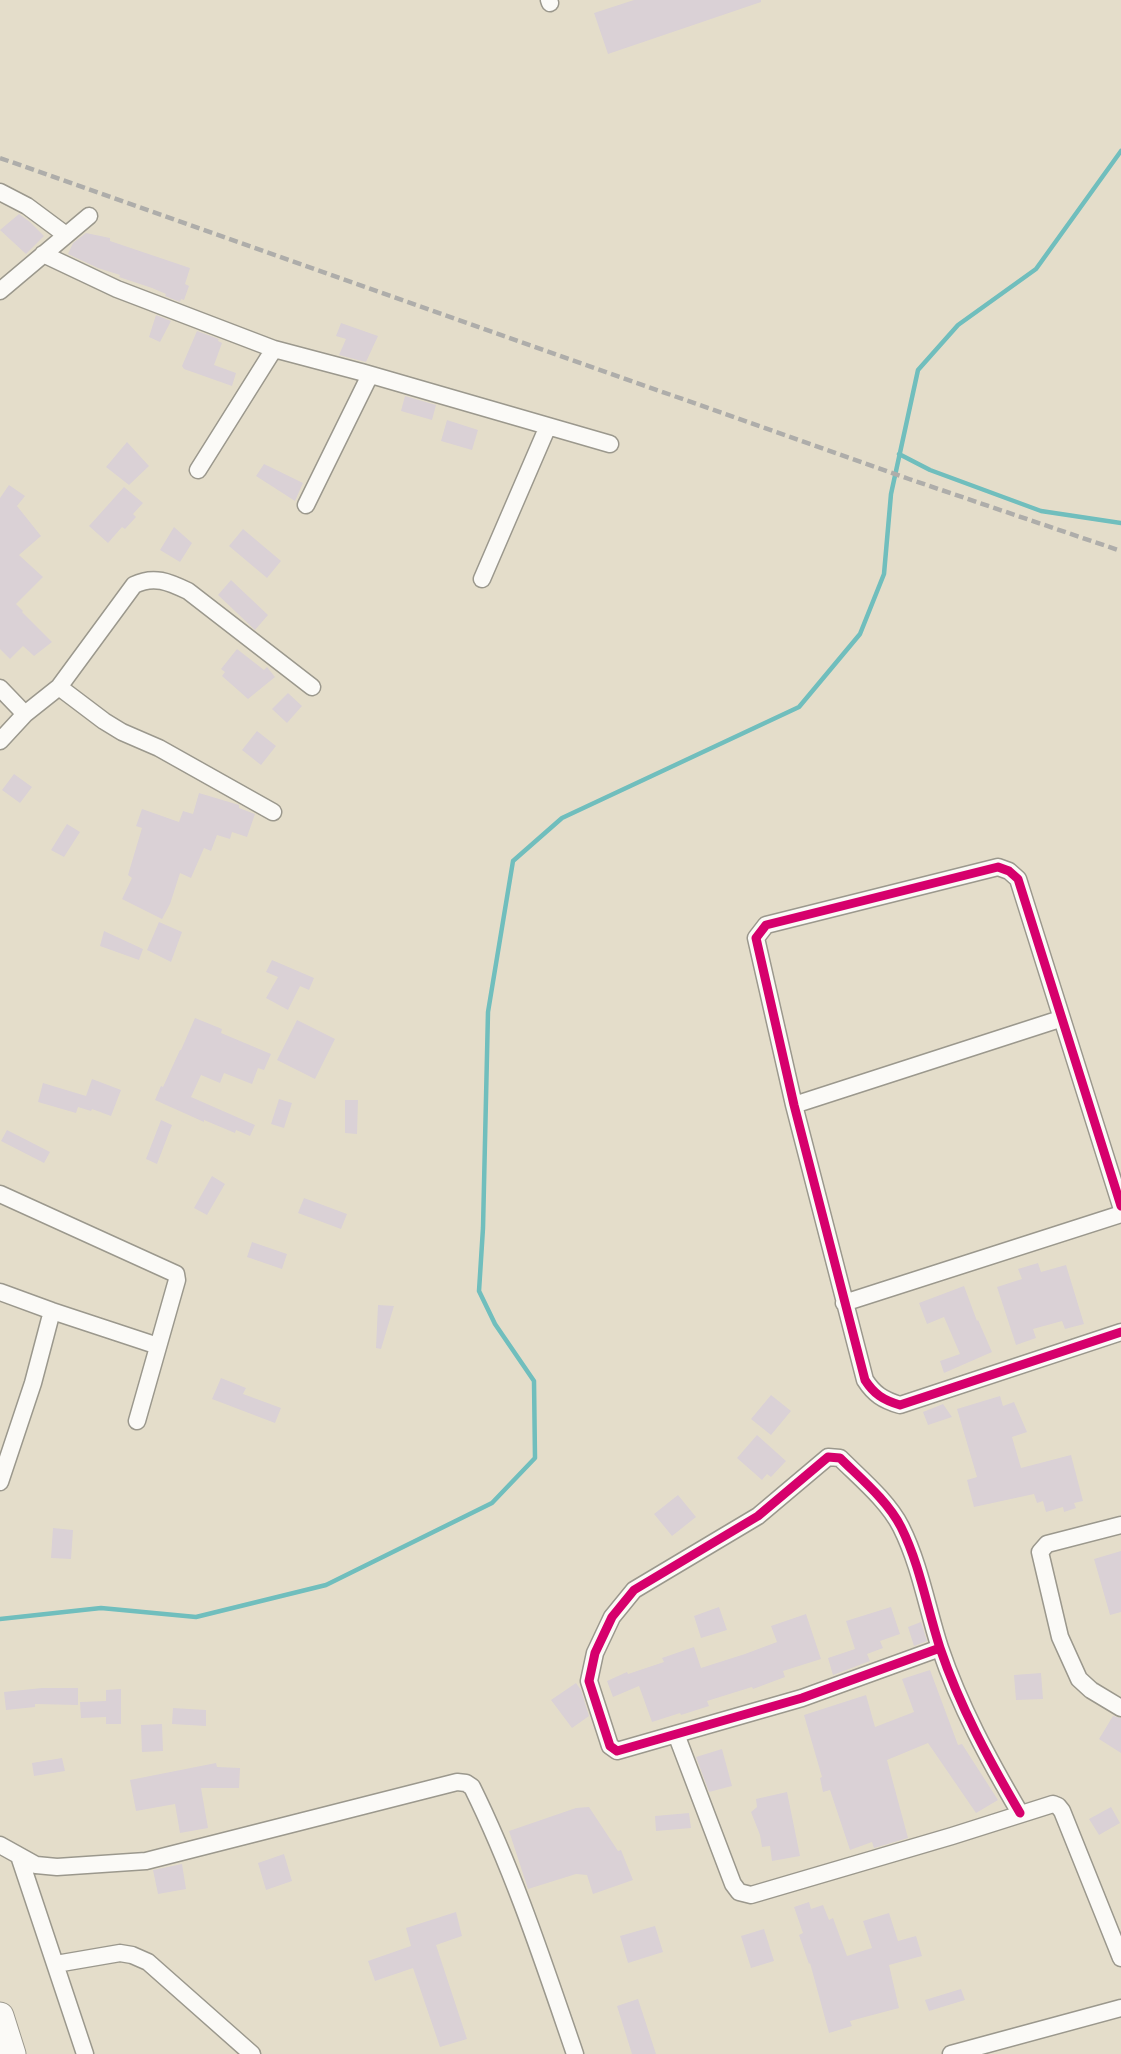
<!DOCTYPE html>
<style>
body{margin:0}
canvas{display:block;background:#e4ddca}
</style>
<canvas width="1121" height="2054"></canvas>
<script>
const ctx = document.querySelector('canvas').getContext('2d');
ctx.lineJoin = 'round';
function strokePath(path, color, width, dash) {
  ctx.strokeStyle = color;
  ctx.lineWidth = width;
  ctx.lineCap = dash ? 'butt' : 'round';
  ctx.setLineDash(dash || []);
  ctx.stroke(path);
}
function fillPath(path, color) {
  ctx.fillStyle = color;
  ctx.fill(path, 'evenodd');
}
strokePath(new Path2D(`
 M899,454l31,16 111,41 80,12
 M0,1619l101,-11 95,9 130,-32 166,-82 43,-45 -1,-77 -39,-57 -16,-33 4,-63 5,-216 25,-151 49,-43 237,-111 61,-73 24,-60 7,-80 27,-124 40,-45 78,-56 85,-118`), '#70bebd', 4.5);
fillPath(new Path2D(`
 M634,0h127v2l-153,52 -14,-41z
 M19,214l11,8 14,14 -18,18 -26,-24z
 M86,233l24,5v3l80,27 -5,16 4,2 -5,14 -3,-1 -1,3 -15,-6 1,-2 -14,-6 -33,-11 1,-2 -22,-7 -30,-14 5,-11z
 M156,315l15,6 -11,21 -11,-5z
 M341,323l37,13 -12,26 -27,-7 7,-16 -10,-3z
 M197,331l22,8 -1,2 4,2 -8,22 22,8 -4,13 -48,-17 -2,-3z
 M405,396l31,9 -4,15 -31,-9z
 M447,420l31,10 -6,20 -31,-9z
 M127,442l22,24 -20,19 -23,-18z
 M264,464l39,19 -8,18 -39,-25z
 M9,485l16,11 -8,10 24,30 -22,19 24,22 -27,27 7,7 -1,1 30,30 -18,14 -11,-10 -13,13 -10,-10v-151z
 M124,487l19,16 -10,11 3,3 -11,12 -3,-2 -14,16 -19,-17z
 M174,527l18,16 -12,19 -20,-12z
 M243,529l38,32 -14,17 -38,-32z
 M231,580l37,35 -13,15 -37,-35z
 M237,649l27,21 3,-3 8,10 -27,22 -26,-23 3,-4 -4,-3z
 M288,693l14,13 -15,17 -15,-14z
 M257,731l19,15 -15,19 -19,-15z
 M14,774l18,13 -12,16 -18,-13z
 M199,793l40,12v3l16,6 -8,23 -15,-5 -2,7 -13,-4 -6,16 -7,-3 -13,30 -11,-5 -10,31 -8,15 -40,-20 10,-21 -4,-3 14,-47 -6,-2 6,-17 37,13 4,-11 10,3z
 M67,824l13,8 -16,25 -13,-7z
 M159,922l23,10 -11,30 -24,-12z
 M104,931l39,18 -4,11 -39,-14z
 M272,960l42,18 -5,12 -9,-4 -12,24 -22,-12 12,-21 -12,-5z
 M195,1018l27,11 -1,4 50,21 -7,16 -6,-2 -6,16 -28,-11 -4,10 -19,-8 -10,22 64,28 -5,11 -14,-6 -1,3 -31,-13v2l-49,-22 6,-14 2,1 17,-37h1z
 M297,1020l38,19 -20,40 -38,-19z
 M92,1079l29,11 -10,26 -19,-7 -1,2 -13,-4 -2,6 -38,-11 5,-19 43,13z
 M279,1099l13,4 -8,25 -13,-4z
 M345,1100h13l-1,34 -12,-1z
 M161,1120l11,5 -15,39 -11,-5z
 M7,1130l43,22 -6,11 -43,-22z
 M212,1176l13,8 -18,31 -13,-7z
 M304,1198l43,16 -6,15 -43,-16z
 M252,1242l35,12 -5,15 -35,-12z
 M1038,1263l3,9 25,-7 18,59 -19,5 -3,-8 -29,8 3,9 -20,7 -19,-58 25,-8 -4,-10z
 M964,1286l13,35 1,-1 14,32 -48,21 -4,-12 20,-7 -16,-37 -17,7 -8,-21z
 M378,1305l16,1 -13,43 -5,-1z
 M221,1378l25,10 -3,6 38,14 -6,15 -63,-24z
 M771,1395l20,16 -20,24 -20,-16z
 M1000,1396l3,10 11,-4 13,30 -15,5 9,31 50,-13 12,46 -9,2 2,5 -12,4 -1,-5 -17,5 -3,-11 -6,2 -3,-9 -60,13 -7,-27 10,-3 -20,-68z
 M943,1404l9,13 -24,8 -5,-13z
 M757,1435l29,26 -15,16 -4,-3 -5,6 -25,-22z
 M678,1495l18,22 -24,19 -18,-22z
 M53,1528l20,2 -2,29 -20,-1z
 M1121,1551v61l-11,3 -16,-56z
 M719,1607l8,23 -26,8 -7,-22z
 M891,1607l9,27 -20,7 3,7 -16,6 3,7 -37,14 -5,-17 27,-9 -9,-28z
 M806,1614l15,45 -38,12 2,6 -32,12 -1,-2 -45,14 2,5 -28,9 -1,-2 -28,9 -13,-36 -26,11 -6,-16 20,-9 1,2 36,-12 -2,-4 32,-11 7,21 44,-14 32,-12 -6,-16z
 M921,1622l6,19 -13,5 -6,-19z
 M930,1670l28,75 4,-1 36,56 -22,13 -48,-70 -41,17 21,78 -34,10 -2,-6 -22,8 -20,-60 -7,2 -3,-14 2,-1 -18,-62 62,-20 9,32 39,-15 -12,-33z
 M1041,1673l2,26 -27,1 -2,-25z
 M576,1683l5,7 8,26 -17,12 -21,-28z
 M42,1688h36v17l-43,-1v3l-29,3 -2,-18z
 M121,1689v35h-15v-7l-25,1 -1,-16 26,-1v-11z
 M173,1708l33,2v16l-34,-2z
 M1113,1716l8,2v35l-22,-14z
 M162,1724l1,27 -21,1 -1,-27z
 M722,1749l10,37 -23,6 -13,-35z
 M62,1758l3,13 -31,5 -2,-13z
 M216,1763l1,4 23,1 -1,20h-38l7,40 -28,5 -5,-29 -39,7 -6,-31z
 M787,1792l13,64 -28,5 -2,-15 -8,1 -2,-12 -9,-23 6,-5 -1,-8z
 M589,1807l29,44 3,-1 12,30 -40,14 -6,-19 -11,-1 -48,15 -19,-58 67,-23z
 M1111,1807l9,16 -21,12 -10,-16z
 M689,1813l2,15 -35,3 -1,-15z
 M284,1854l8,27 -26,9 -8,-27z
 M182,1864l4,25 -28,5 -5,-24z
 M809,1902l2,7 12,-4 6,15 4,-2 14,38 25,-8 -9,-27 26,-8 9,28 18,-5 6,20 -33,9 10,43 -49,13 2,5 -23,7 -19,-70 -1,1 -10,-29 4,-2 -9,-26z
 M456,1912l6,24 -26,9 31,94 -27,8 -27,-79 -38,13 -7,-20 43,-15 -5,-18z
 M655,1926l8,26 -35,11 -8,-27z
 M764,1929l10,32 -23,7 -10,-32z
 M961,1989l4,11 -36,11 -4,-11z
 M638,1999l18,55h-24l-15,-48z`), '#dad1d6');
const street = new Path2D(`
 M549,0l1,3
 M0,192l27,14 39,29
 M43,254l74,35 157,60 87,23 249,72
 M0,291l89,-75
 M198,470l76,-121
 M306,505l64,-130
 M482,579l66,-153
 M59,687l45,34 18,11 37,16 114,64
 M0,688l25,26
 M0,741l25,-27 34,-27 75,-102c20,-10 35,-3 54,6l124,96
 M794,1105l266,-86
 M0,1194l176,80 1,6 -40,141
 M1121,1206l-103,-327 -9,-8 -11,-4 -232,58 -10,13 38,167 71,275c9,14 18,20 35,25l221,-73
 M0,1292l52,19 106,35
 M844,1303l277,-89
 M0,1482l33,-99 19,-72
 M1121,1525l-74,19 -7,8 20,85 19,42 12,11 30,18
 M940,1648l-138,50 -185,53 -7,-5 -21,-65 6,-28 17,-36 22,-27 124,-74 70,-59 12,1c20,20 48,43 61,69 19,38 26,81 39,121 20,59 49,112 80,165
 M676,1734l57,150 6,8 12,3 201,-59 101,-32 5,2 4,5 59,147
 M0,1845l36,20 21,2 89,-6 311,-79 9,1 6,4c42,85 72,177 103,267
 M19,1856l66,198
 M56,1964l64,-11 12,2 16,7 104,92
 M951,2054l170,-46`);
const primary = new Path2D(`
 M0,2016l12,38`);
strokePath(street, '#9b988d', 19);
strokePath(primary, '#9b988d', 29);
strokePath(street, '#fbfaf7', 16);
strokePath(primary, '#fbfaf7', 27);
strokePath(new Path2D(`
 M0,158l909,321 212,72`), '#aeadaa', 4.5, [9, 4.5]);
strokePath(new Path2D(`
 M1121,1206l-103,-327 -9,-8 -11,-4 -232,58 -10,13 38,167 71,275c9,14 18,20 35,25l221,-73
 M940,1648l-138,50 -185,53 -7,-5 -21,-65 6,-28 17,-36 22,-27 124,-74 70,-59 12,1c20,20 48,43 61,69 19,38 26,81 39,121 20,59 49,112 80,165`), '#d6006c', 9);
</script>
